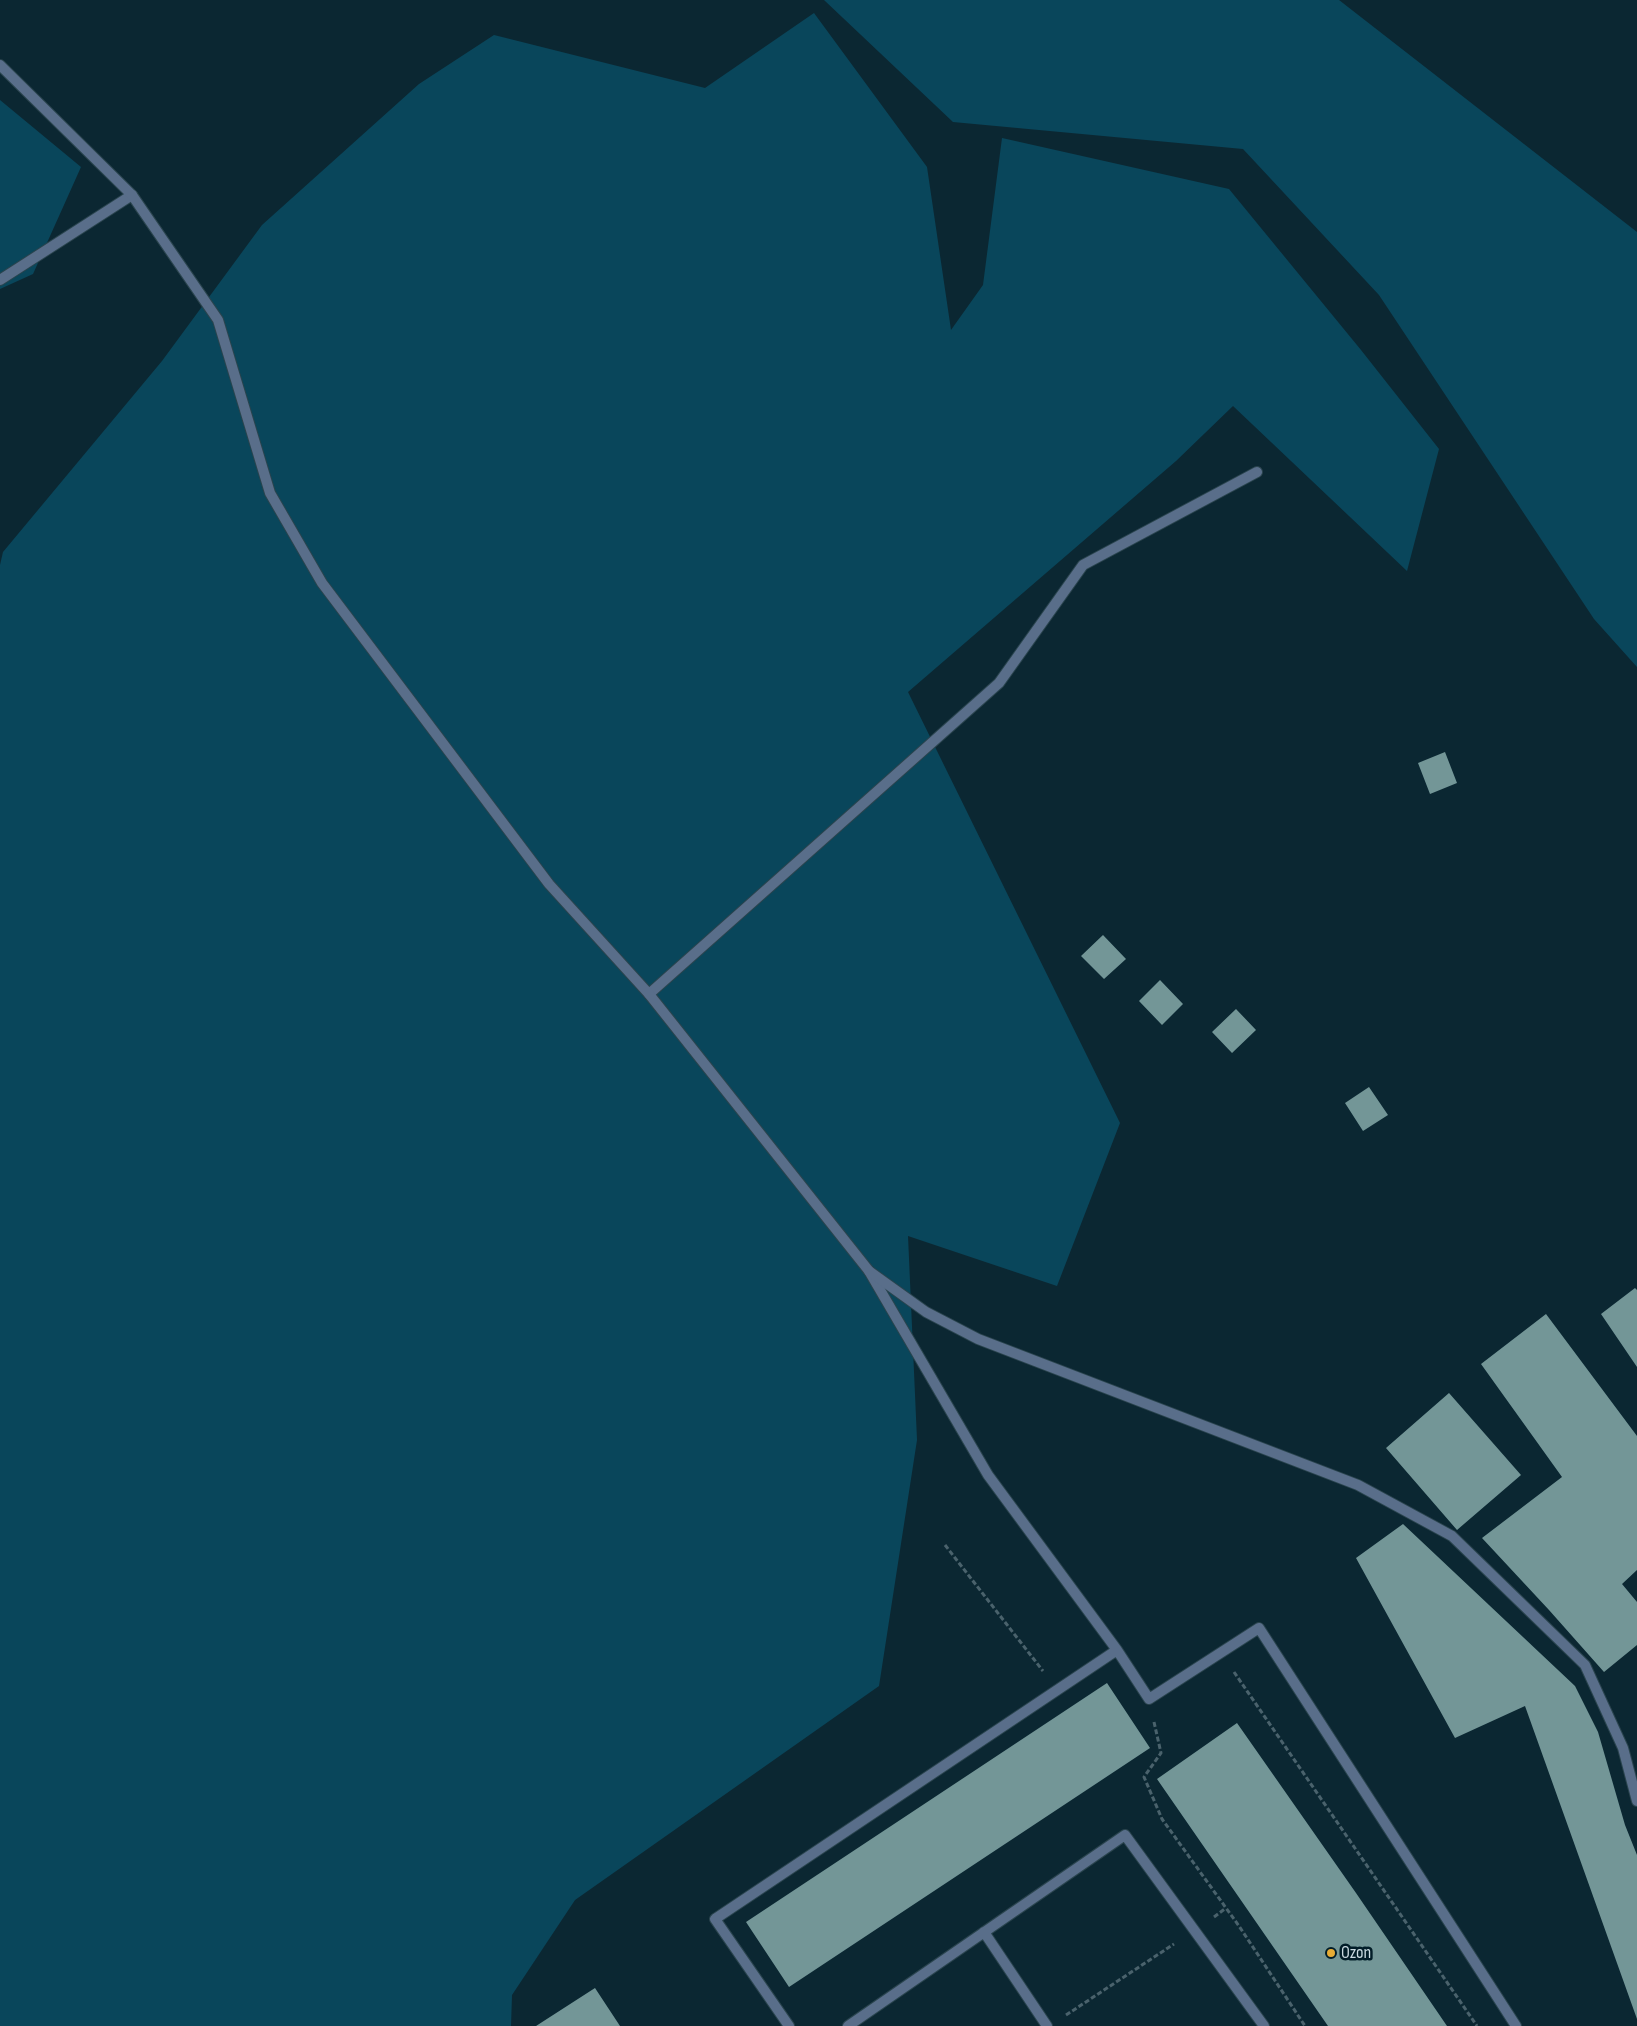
<!DOCTYPE html>
<style>
body{margin:0}
canvas{display:block;background:#0b2732}
</style>
<canvas width="1637" height="2026"></canvas>
<script>
const ctx = document.querySelector('canvas').getContext('2d');
ctx.lineJoin = 'round';
function fillPath(path, color) {
  ctx.fillStyle = color;
  ctx.fill(path, 'evenodd');
}
function strokePath(path, color, width, dash) {
  ctx.strokeStyle = color;
  ctx.lineWidth = width;
  ctx.lineCap = dash ? 'butt' : 'round';
  ctx.setLineDash(dash || []);
  ctx.stroke(path);
}
function label(font, color, halo, rows, align = 'center') {
  ctx.font = font + ' "Sofia Sans Condensed",sans-serif';
  ctx.lineWidth = 5;
  ctx.setLineDash([]);
  ctx.textBaseline = 'middle';
  ctx.strokeStyle = halo;
  ctx.fillStyle = color;
  for (const [text, x, y, turn = 0] of rows) {
    ctx.save();
    ctx.translate(x, y);
    ctx.rotate((+turn || 0) * Math.PI / 180);
    ctx.textAlign = isNaN(turn) ? turn : align;
    if (halo) ctx.strokeText(text, 0, 0);
    ctx.fillText(text, 0, 0);
    ctx.restore();
  }
}
fillPath(new Path2D(`
 M824,0h515l298,232v435l-43,-48 -215,-324 -136,-146 -290,-27z
 M814,13l113,154 24,163 32,-45 19,-147 227,51 132,161 78,99 -32,122 -174,-165 -57,55 -268,231 212,431 -63,163 -149,-50 9,204 -38,246 -304,214 -63,95 -1,31h-511v-1461l3,-13 159,-191 100,-136 157,-141 75,-49 211,53z
 M0,100l81,67 -48,107 -33,15z`), '#09465b');
fillPath(new Path2D(`
 M1445,752l12,31 -27,11 -12,-31z
 M1103,935l23,24 -22,20 -23,-23z
 M1160,980l23,24 -21,21 -23,-24z
 M1236,1009l20,21 -24,23 -20,-21z
 M1369,1087l19,28 -25,16 -18,-28z
 M1635,1288l2,2v77l-36,-53z
 M1546,1314l91,122v134l-15,14 15,18v43l-33,27 -55,-62 -67,-72 80,-61 -81,-113z
 M1449,1393l72,82 -64,55 -71,-82z
 M1403,1524l172,162 23,46 27,93 12,30v164l-112,-313 -70,32 -99,-180z
 M1107,1683l43,65 -361,239 -43,-65z
 M1237,1723l119,170 91,133h-119l-171,-247z
 M595,1988l25,38h-84z`), '#739697');
const service = new Path2D(`
 M0,280l132,-85
 M649,994l350,-311 84,-118 174,-93
 M1117,1650l32,49 110,-71 257,398
 M984,1932l63,94
 M789,2026l-74,-107 402,-269 -129,-175 -119,-204
 M848,2026l277,-191 139,191`);
const minor = new Path2D(`
 M0,65l132,130 86,125 52,173 52,90 227,301 100,110 220,277 57,41 52,27 380,146 94,51 133,129 38,83 14,53`);
strokePath(service, '#2a444e', 12);
strokePath(minor, '#2a444e', 12);
strokePath(new Path2D(`
 M945,1545l98,126
 M1234,1672l243,354
 M1154,1722l7,31 -17,24 18,42 77,107 66,100
 M1214,1917l12,-9
 M1066,2015l108,-71`), '#4a626c', 3, [5, 2.5]);
strokePath(service, '#596e8a', 10);
strokePath(minor, '#596e8a', 10);
for (const [x, y, r, color] of [
 [1331,1953,5,"#e7ac36"]
]) {
  const dot = new Path2D();
  dot.arc(x, y, r, 0, 2 * Math.PI);
  ctx.fillStyle = color;
  ctx.fill(dot);
  strokePath(dot, '#021d28', 2);
}
label('18px', '#cadae1', '#021d28', [
 ["Ozon",1341,1953]
], 'left');
</script>
